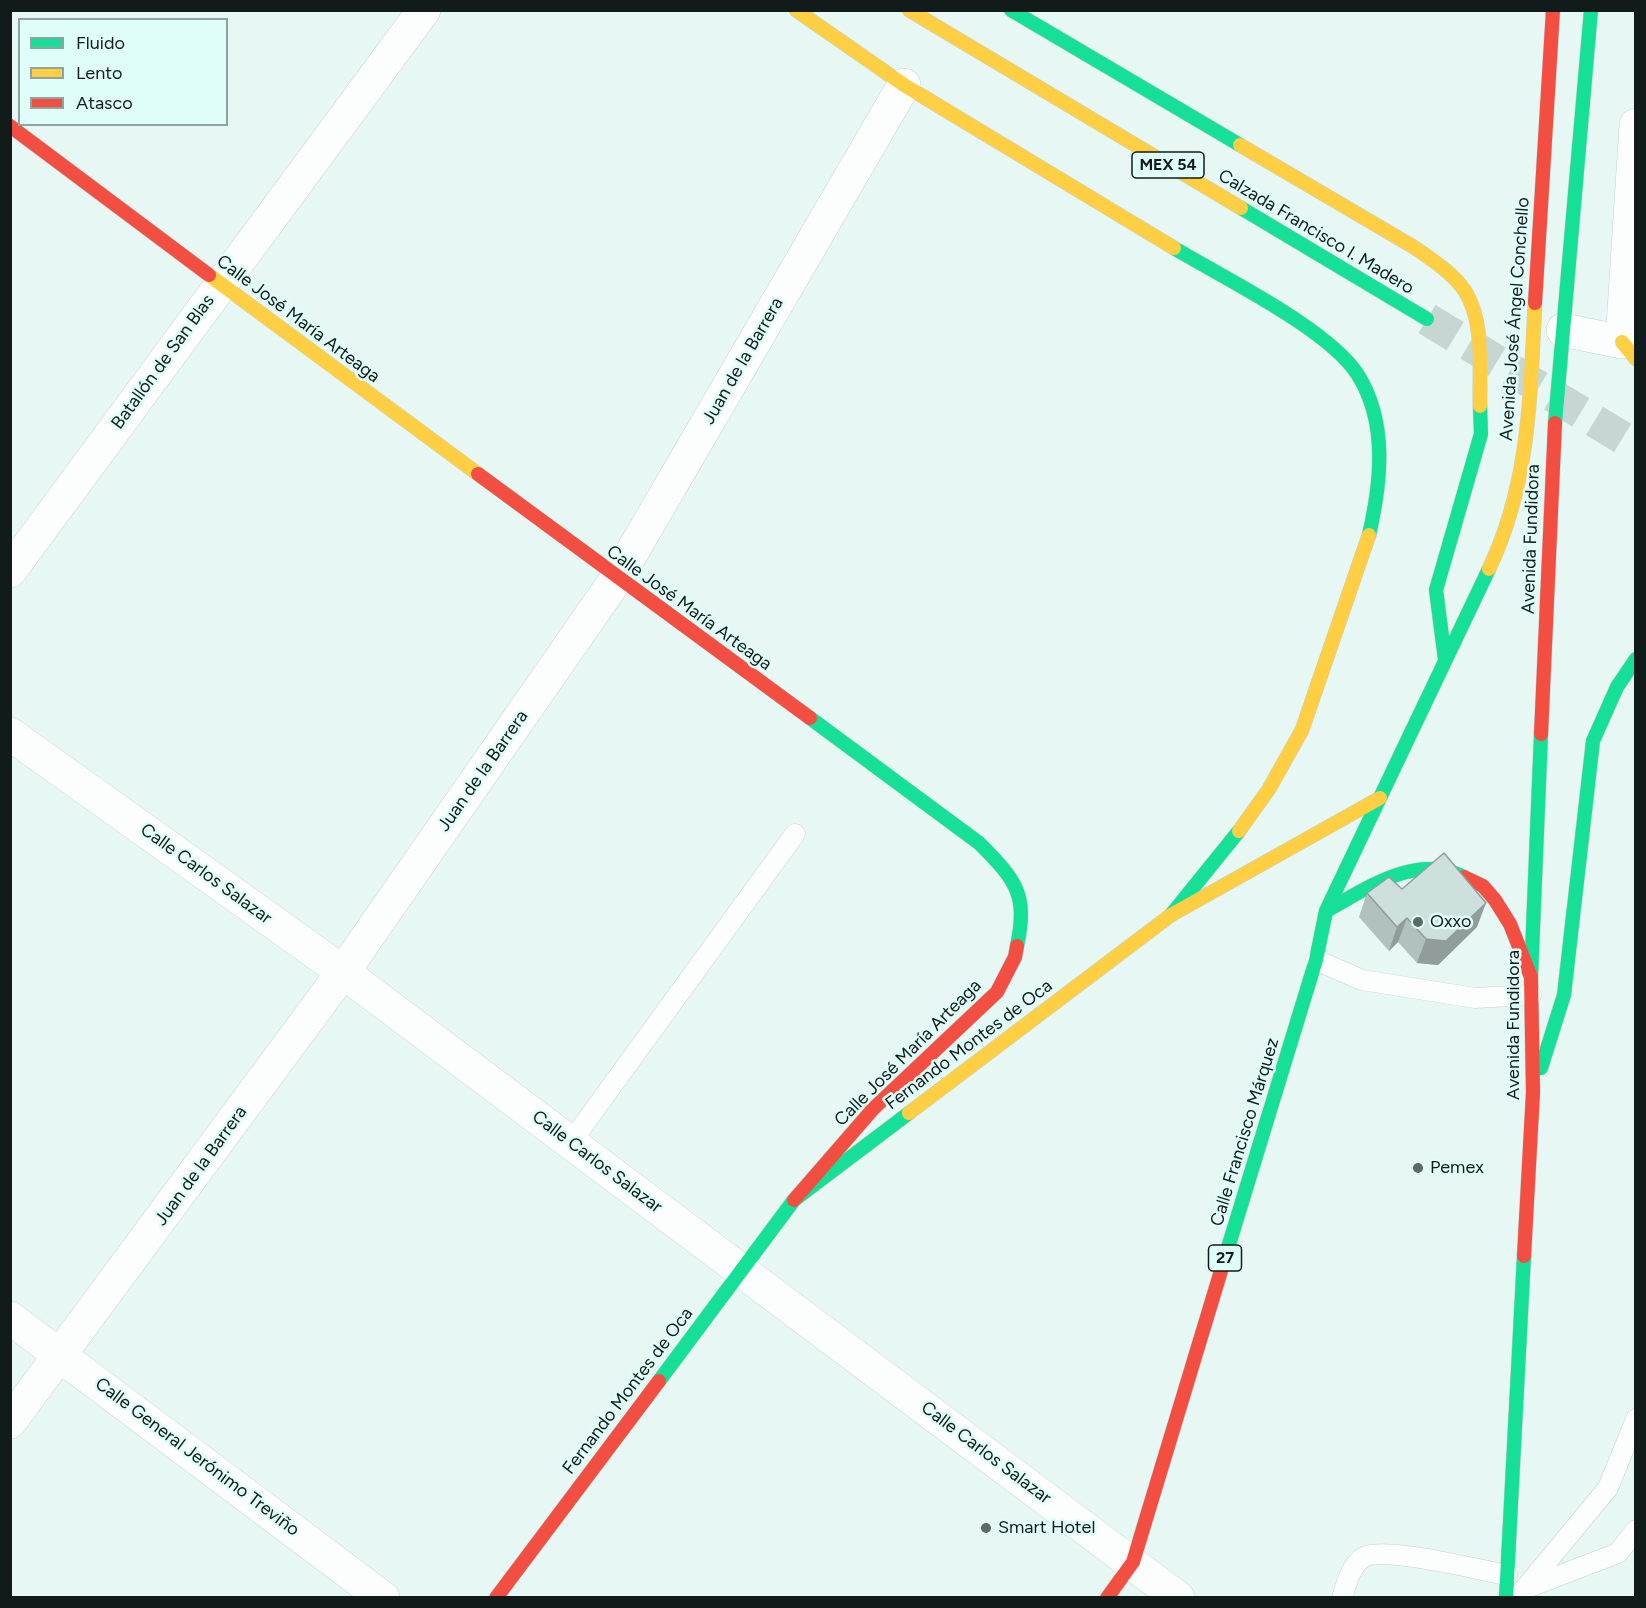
<!DOCTYPE html>
<meta charset="utf-8">
<style>
body{margin:0}
#map{position:relative;width:1646px;height:1608px;overflow:hidden;background:#e7f7f4;font-family:Figtree,sans-serif}
canvas{display:block}
.frame{position:absolute;inset:0;border:12px solid #111c1a;pointer-events:none}
.legend{position:absolute;left:18px;top:18px;width:210px;height:108px;box-sizing:border-box;background:#e0fef9;border:2px solid #8da4a0;margin:0;padding:8px 10px;list-style:none;font-size:18px;color:#111c1a}
.legend li{display:flex;align-items:center;gap:12px;height:30px}
.legend b{width:30px;border:2px solid #8da4a0}
</style>
<div id="map">
<canvas width="1646" height="1608"></canvas>
<div class="frame"></div>
<ul class="legend">
<li><b style="height:8px;background:#16e098"></b>Fluido</li>
<li><b style="height:8px;background:#ffcf43"></b>Lento</li>
<li><b style="height:8px;background:#f24e42"></b>Atasco</li>
</ul>
</div>
<script>
const ctx = document.querySelector('canvas').getContext('2d');
ctx.lineJoin = 'round';
function strokePath(path, color, width, dash) {
  ctx.strokeStyle = color;
  ctx.lineWidth = width;
  ctx.lineCap = dash ? 'butt' : 'round';
  ctx.setLineDash(dash || []);
  ctx.stroke(path);
}
function fillPath(path, color) {
  ctx.fillStyle = color;
  ctx.fill(path, 'evenodd');
}
function label(font, color, halo, rows, align = 'center') {
  ctx.font = font + ' Figtree,sans-serif';
  ctx.lineWidth = 5;
  ctx.setLineDash([]);
  ctx.textBaseline = 'middle';
  ctx.strokeStyle = halo;
  ctx.fillStyle = color;
  for (const [text, x, y, turn = 0] of rows) {
    ctx.save();
    ctx.translate(x, y);
    ctx.rotate((+turn || 0) * Math.PI / 180);
    ctx.textAlign = isNaN(turn) ? turn : align;
    if (halo) ctx.strokeText(text, 0, 0);
    ctx.fillText(text, 0, 0);
    ctx.restore();
  }
}
strokePath(new Path2D(`
 M1427,319l209,127`), '#c7d6d3', 33, [33, 16]);
const lane = new Path2D(`
 M1316,960l46,20 113,18 56,-3
 M571,1142l224,-308
 M1527,1588l91,-35 18,-23
 M1342,1598c4,-13 9,-34 22,-41 21,-11 115,13 143,18
 M1517,1598l91,-110 28,-69`);
const street = new Path2D(`
 M1563,330l59,12 14,-1
 M1622,342l14,-217
 M10,571l414,-561
 M10,734l333,238 835,626
 M10,1318l373,280
 M10,1422l333,-450 274,-394 287,-493`);
const fast = new Path2D(`
 M1011,10l229,135
 M1241,208l186,111
 M1174,248c48,29 155,81 184,127 30,48 23,108 11,160
 M1555,423l36,-413
 M1445,659l-9,-69 45,-156 -1,-28
 M810,718l169,125c37,37 49,51 38,103
 M1326,911l163,-342
 M1171,915l68,-84
 M1531,977l10,-243
 M1541,1068l23,-73 29,-254 24,-54 19,-28
 M1227,1251l89,-291 10,-49c42,-23 90,-58 138,-34
 M659,1381l135,-181 115,-87
 M1506,1598l18,-342`);
const slow = new Path2D(`
 M796,10l108,75 270,163
 M909,10l332,198
 M1240,145l172,101c18,12 41,27 53,45 20,32 14,79 15,115
 M209,275l269,199
 M1622,342l14,17
 M1489,569c41,-86 41,-173 46,-266
 M1239,831l30,-42 33,-59 67,-195
 M909,1113l262,-198 209,-117`);
const jam = new Path2D(`
 M10,126l199,149
 M1535,303l18,-293
 M478,474l332,244
 M1541,734l14,-311
 M1464,877l19,9 12,14 15,24 21,53 2,115 -9,164
 M794,1200l79,-91 124,-117 18,-35 2,-11
 M496,1598l163,-217
 M1107,1598l26,-36 94,-311`);
strokePath(lane, '#c5d3d0', 21);
strokePath(street, '#c5d3d0', 34);
strokePath(fast, '#c5d3d0', 15);
strokePath(slow, '#c5d3d0', 15);
strokePath(jam, '#c5d3d0', 15);
strokePath(lane, '#fbfefd', 20);
strokePath(street, '#fbfefd', 33);
strokePath(fast, '#16e098', 14);
strokePath(slow, '#ffcf43', 14);
strokePath(jam, '#f24e42', 14);
fillPath(new Path2D(`
 M1402,889l75,38 -39,38 -21,-2 -19,-21 -9,9 -30,-34 8,-24z`), '#b0c1be');
fillPath(new Path2D(`
 M1486,903l-9,24 -39,38 -21,-2 9,-24z
 M1407,918l-9,24 -9,9 8,-24z`), '#909d9b');
const building = new Path2D(`
 M1444,853l42,50 -40,38 -20,-2 -19,-21 -10,9 -30,-34 22,-16 13,12z`);
fillPath(building, '#cde0dd');
strokePath(building, '#909d9b', 1.5);
for (const [x, y, r, color] of [
 [1418,922,6,"#5c6966"],
 [1418,1168,6,"#5c6966"],
 [986,1528,6,"#5c6966"]
]) {
  const dot = new Path2D();
  dot.arc(x, y, r, 0, 2 * Math.PI);
  ctx.fillStyle = color;
  ctx.fill(dot);
  strokePath(dot, '#e0fef9', 2);
}
for (const [x, y, w] of [
 [1168,165,72],
 [1225,1258,33]
]) {
  const box = new Path2D();
  box.roundRect(x - w / 2, y - 13, w, 26, 4.5);
  ctx.fillStyle = '#e0fef9';
  ctx.fill(box);
  strokePath(box, '#111c1a', 1.5);
}
label('bold 16px', '#111c1a', null, [
 ["MEX 54",1168,165],
 ["27",1225,1258]
]);
label('18px', '#111c1a', '#e0fef9', [
 ["Calzada Francisco I. Madero",1316,232,31],
 ["Calle José María Arteaga",298,319,37],
 ["Avenida José Ángel Conchello",1515,319,-86],
 ["Juan de la Barrera",743,361,-60],
 ["Batallón de San Blas",163,362,-54],
 ["Avenida Fundidora",1531,539,-88],
 ["Calle José María Arteaga",689,608,36],
 ["Juan de la Barrera",483,771,-55],
 ["Calle Carlos Salazar",206,874,36],
 ["Avenida Fundidora",1514,1025,-90],
 ["Fernando Montes de Oca",969,1045,-37],
 ["Calle José María Arteaga",908,1053,-45],
 ["Calle Francisco Márquez",1245,1132,-73],
 ["Calle Carlos Salazar",597,1162,37],
 ["Juan de la Barrera",201,1166,-54],
 ["Fernando Montes de Oca",628,1391,-53],
 ["Calle Carlos Salazar",986,1453,37],
 ["Calle General Jerónimo Treviño",197,1457,37]
]);
label('18px', '#111c1a', '#e0fef9', [
 ["Oxxo",1430,922],
 ["Pemex",1430,1168],
 ["Smart Hotel",998,1528]
], 'left');
</script>
